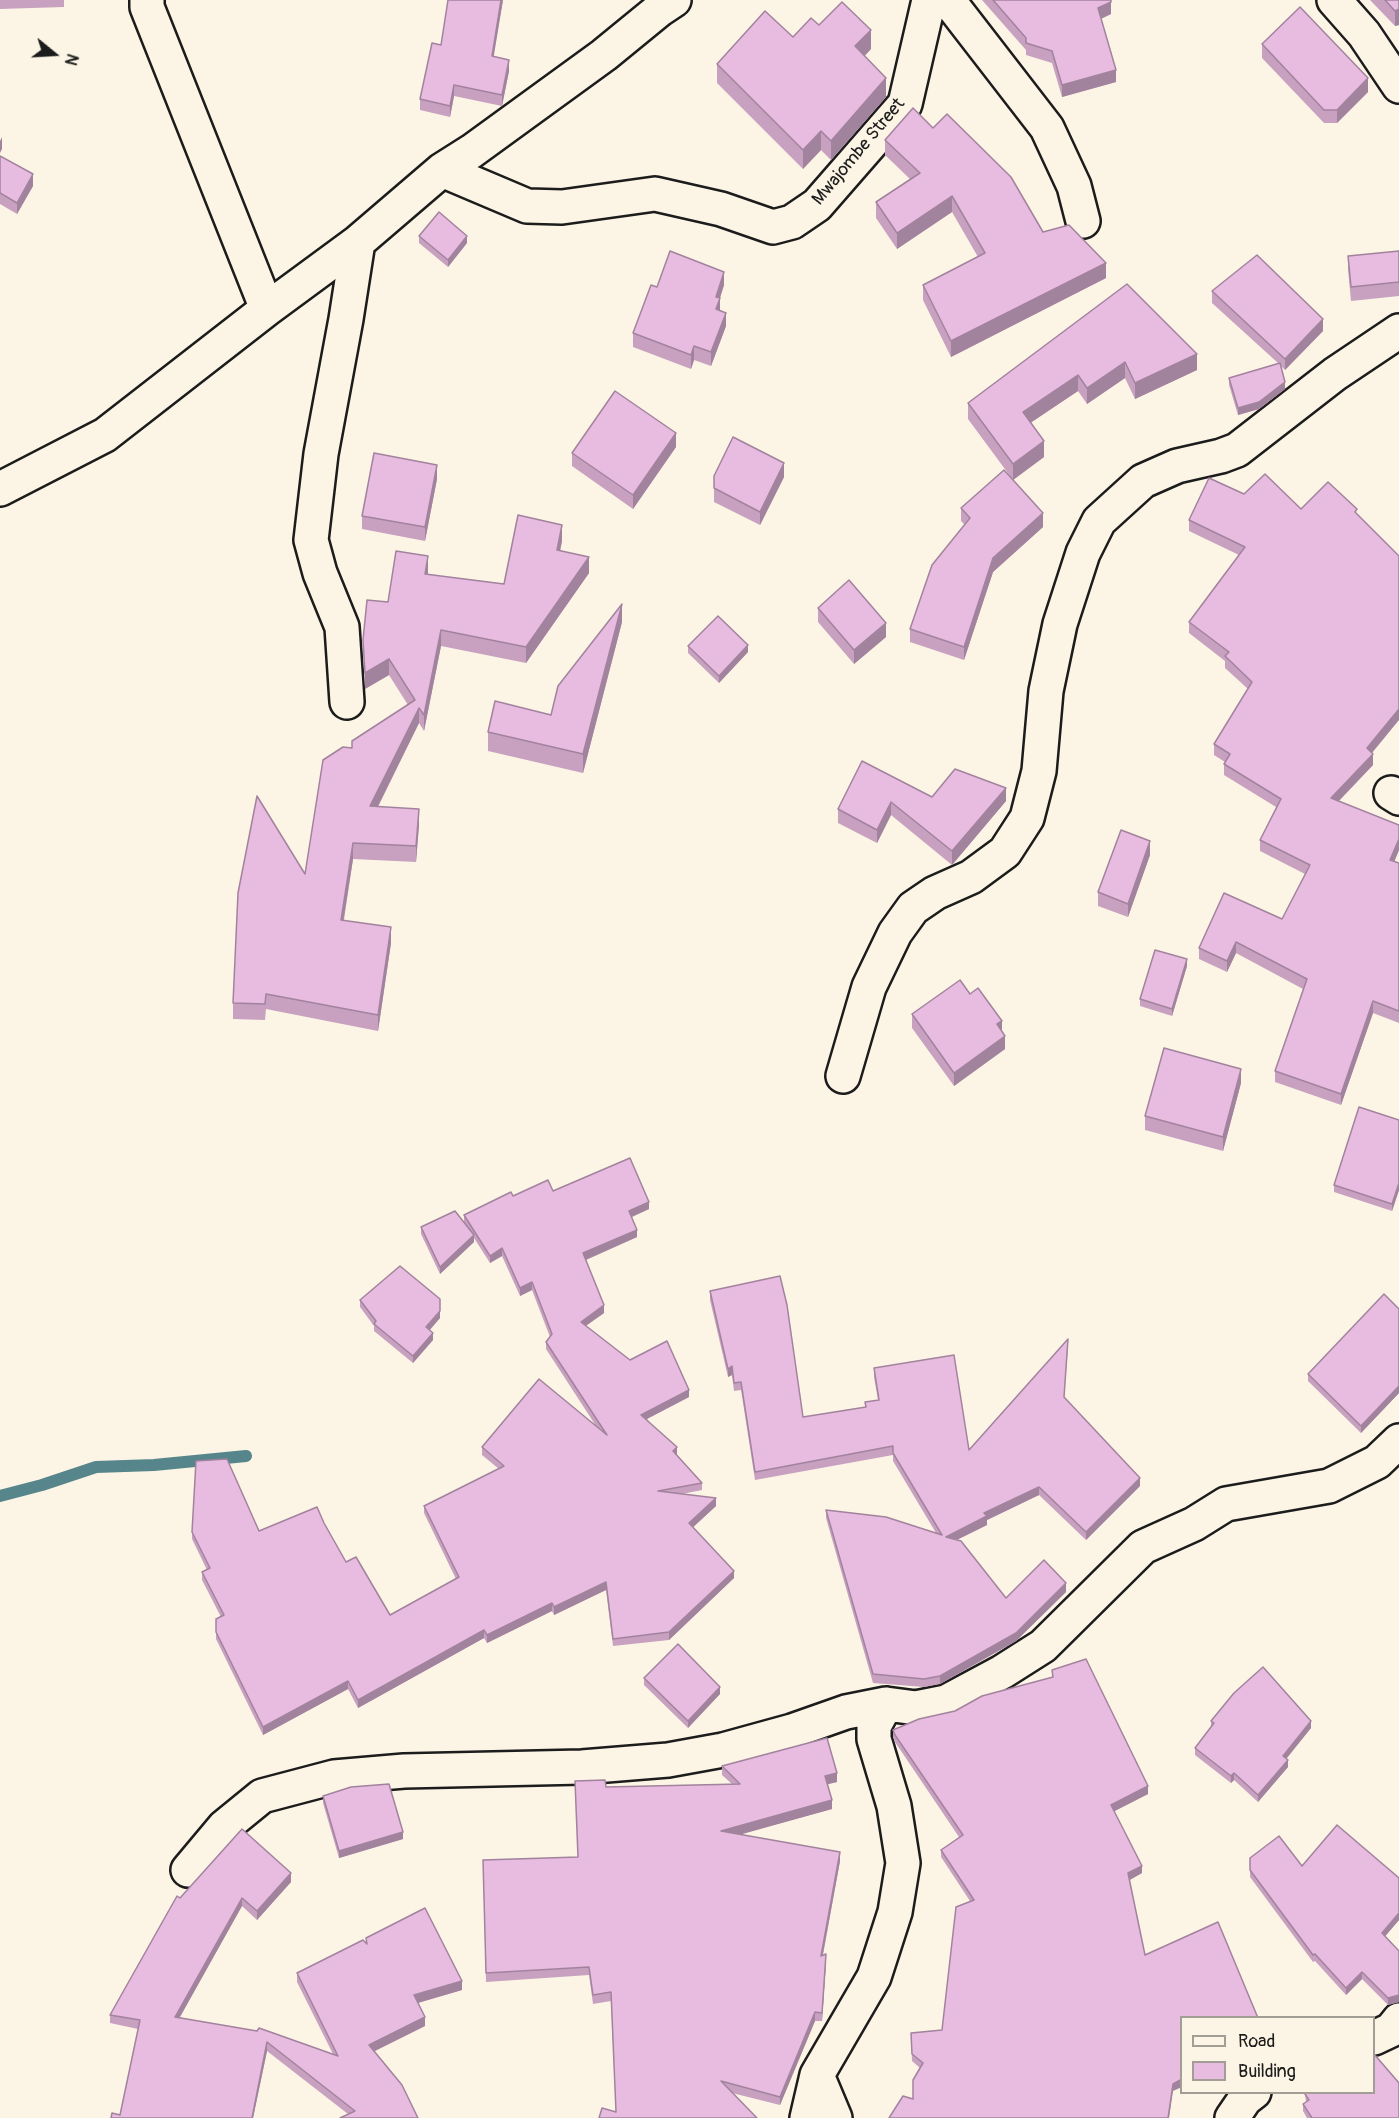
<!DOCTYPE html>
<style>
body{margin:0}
#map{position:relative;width:1399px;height:2118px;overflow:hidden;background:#fcf5e5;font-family:Pangolin,sans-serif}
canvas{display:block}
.legend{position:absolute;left:1180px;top:2016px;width:195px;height:78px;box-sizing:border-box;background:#fcf5e5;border:2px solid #a29e95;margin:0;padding:8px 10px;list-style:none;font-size:18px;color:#1c1c1c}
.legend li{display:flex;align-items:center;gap:12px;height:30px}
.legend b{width:30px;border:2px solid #a29e95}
.north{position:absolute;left:24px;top:24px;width:60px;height:60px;-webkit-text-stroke:4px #fcf5e5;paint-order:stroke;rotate:108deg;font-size:16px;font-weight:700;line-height:24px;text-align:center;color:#1c1c1c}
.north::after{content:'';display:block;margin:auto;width:21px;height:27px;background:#1c1c1c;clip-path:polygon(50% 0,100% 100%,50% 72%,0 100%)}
</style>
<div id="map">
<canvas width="1399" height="2118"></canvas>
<ul class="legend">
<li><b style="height:8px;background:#fcf5e5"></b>Road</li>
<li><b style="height:16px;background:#e8bbe0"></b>Building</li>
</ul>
<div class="north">N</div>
</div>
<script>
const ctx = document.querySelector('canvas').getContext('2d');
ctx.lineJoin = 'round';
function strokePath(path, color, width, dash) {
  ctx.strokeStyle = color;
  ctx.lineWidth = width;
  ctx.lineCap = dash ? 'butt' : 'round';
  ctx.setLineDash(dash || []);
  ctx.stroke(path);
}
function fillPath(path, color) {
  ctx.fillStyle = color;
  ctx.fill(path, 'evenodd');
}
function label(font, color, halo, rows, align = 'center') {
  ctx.font = font + ' Pangolin,sans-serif';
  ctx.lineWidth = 4.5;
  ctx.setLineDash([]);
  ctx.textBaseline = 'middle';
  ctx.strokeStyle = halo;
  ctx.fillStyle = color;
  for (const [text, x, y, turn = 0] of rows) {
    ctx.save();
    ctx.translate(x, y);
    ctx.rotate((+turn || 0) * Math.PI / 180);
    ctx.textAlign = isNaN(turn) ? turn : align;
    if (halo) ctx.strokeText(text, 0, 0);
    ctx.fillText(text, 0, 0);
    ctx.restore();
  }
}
strokePath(new Path2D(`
 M0,1496l42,-11 54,-18 58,-2 92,-9`), '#56868b', 12);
const minor = new Path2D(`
 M147,0v7l120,302
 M948,0l99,128 27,58 9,35
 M1334,0l30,34 35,52
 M442,170l85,36 35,1 93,-13 66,15 52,18 19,-5 25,-17 88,-101 24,-104
 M0,489l105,-54 162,-126 91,-67 84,-72 30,-19 132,-96 55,-45 15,-10
 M347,702l-5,-75 -22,-54 -9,-33 10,-86 25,-135 12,-77
 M1391,793l8,5
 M843,1076l26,-89 26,-54 18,-25 22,-15 36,-16 34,-25 22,-34 12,-47 7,-80 14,-67 23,-71 16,-32 44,-40 34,-15 44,-10 16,-6 98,-76 64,-43
 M188,1870l36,-43 38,-31 72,-19 70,-6 178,-4 86,-7 55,-10 69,-19 54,-19 40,-8 30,4 30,-6 56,-30 41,-26 100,-99 51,-23 32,-20 103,-18 48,-24 22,-21
 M1374,2038l17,-8 8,-10
 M807,2118l10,-43
 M835,2118l-18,-43 57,-98 21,-65 8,-49 -9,-57 -20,-67v-13l12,-22
 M1232,2118l13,-19 9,-7`);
strokePath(minor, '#1c1c1c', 38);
strokePath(minor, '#fcf5e5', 33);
fillPath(new Path2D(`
 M0,0h64v7l-64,2z
 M503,0l-10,56 16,15 -7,35 -48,-10 -4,21 -30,-7v-11l21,-54z
 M982,0h129v14l-10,5 15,63 -54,15 -10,-34 -26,-8v-5z
 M1370,0h29v25l-4,1z
 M819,25l52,24 -6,7 21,41 -55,63 -10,-10 -18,19 -86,-86v-19l76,-27z
 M1262,44l106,48 -31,31h-13l-62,-65z
 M933,128l110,104 63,46 -155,79 -28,-57v-15l55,-28 -26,-45 -55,37 -21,-31v-16l34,-23 -25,-24v-15z
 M0,156l33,30 -16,28 -17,-10z
 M419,236l48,7 -19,24 -29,-24z
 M1399,251v45l-48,5 -3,-32v-13z
 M1127,284l70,86 -62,29 -10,-21 -38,26 -9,-13 -47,31 13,35 -31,23 -45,-61v-16z
 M724,285l-4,13v13l6,15 -15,40 -17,-6 -3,9 -58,-22v-14l24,-46z
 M1212,291l111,40 -38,39 -4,-4 4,23 -26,20 -21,6 -9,-30v-7l49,-15 -66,-60z
 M676,447l-43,62 -61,-43v-13z
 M714,476l70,1 -24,48 -46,-23z
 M437,479l-12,62 -63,-12v-13z
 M1244,494l57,15 56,5 16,251 -34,36 60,24v25l-5,12 5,1v160l-26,-10 -32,92 -66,-23v-11l28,-82 -67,-36 -9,19 -28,-13v-11l83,-29 23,-45 -45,-23v-11l16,-33 -52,-32v-11l1,-2 -11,-7v-11l34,-55 -23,-21v-7l-36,-28v-11l50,-67 -50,-24v-11z
 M961,508l82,19 -50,45 -29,88 -54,-18v-13l55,-104 -4,-4z
 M562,541l-2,10 29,22 -63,90 -85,-17 -17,85 -5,-8 -41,84 41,18 -3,37 -63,-3 -9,61 47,23 -13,88 -112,-22 -1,11 -32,-1v-16l72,-129 47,-126 56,-43 -19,-30 -24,14 -2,-49 25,-38 40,-30 -1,3 77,9z
 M818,608l68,29 -32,27 -36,-42z
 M622,622l-39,151 -95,-22v-19l63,-17z
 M688,646l60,6 -29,31 -31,-30z
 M862,761l70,36 74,4 -54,64 -61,-50 -14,28 -39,-20v-14z
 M1150,855l-22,62 -30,-11v-14z
 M1187,966l-15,50 -32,-10v-7z
 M970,994l32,37 3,18 -51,37 -42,-58v-14z
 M1241,1083l-18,68 -78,-21v-14z
 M1399,1120v70l-7,21 -58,-19v-7z
 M553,1191l96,18 -17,8 5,20 -51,23 18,53 -18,13 44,34 59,37 -42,22 30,35 -1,1 26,28v7l-20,4 34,12 -23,21 41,51 -65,62 -56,6 -7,-56 -52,25 -2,-4 -65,32 -3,-5 -126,70 -10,-19 -85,46 -47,-96v-20l5,-2 -19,-37v-8l5,-2 -15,-31v-7l67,-1 65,-8 22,39 44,53 66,-36 -32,-66v-7l75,-37 -17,-14v-8l114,-21 -50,-77v-7l4,-5 -18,-47 -12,6 -18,-40 -12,7 -16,-25v4l-34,32 -19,-40v-7l43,-5v-7l49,-19z
 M710,1291l93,126 62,-10v-5l13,-2 -4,-23v-9l95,82 99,-103 -4,51 76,88 -54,54 -47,-45 -52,25v5l-30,15 49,58 60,-6 -50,49 -76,43 -16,3 -51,-4 -47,-165v-8l110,23 -43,-72v-6l-138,25 -14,-90 -7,1 -2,-16 -4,2 -18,-77z
 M360,1300l80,18 -10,12 3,10 -20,23 -39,-32v-5l-14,-19z
 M1399,1309v84l-38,40 -53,-52v-7z
 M1052,1670l96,124 -34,17 28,62 -13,7 44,211 -260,8 7,-31 -8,-7 -1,-28 31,-3 28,-129 -29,-44v-7l18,-13 -64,-95 -2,-5v-7l62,-19 97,-34z
 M644,1678l76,16 -32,34 -44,-43z
 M1211,1721l100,7 -25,30 2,9 -30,35 -24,-22 -3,3 -36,-28v-7l16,-21z
 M722,1766l115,16 -10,2 5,25 -92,25 100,27 -17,94 3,7 -4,59h-7l-35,84 -48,-12 -116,19 -5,-111 -18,3 -4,-29 -103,7 -3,-122 95,-3 28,-70 126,-3 -10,-9z
 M323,1796l80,43 -64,19 -16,-55z
 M1250,1858l149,20v42l-14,16 14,15v51l-11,3 -26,-26 -16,16 -31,-34 -2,1 -63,-85z
 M291,1882l-34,38 -15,-14 -63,112 154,36 -36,-72v-9l69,-31v-4l96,52 -44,13 7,23 -51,25 44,67 -70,-4 -81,-63 -14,67h-142l9,-3 18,-86 -28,-6v-8l70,-117z
 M1305,2094l94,24h-92l-4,-7v-7l3,-2z`), '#c8a1c1');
fillPath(new Path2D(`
 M501,0h2l-11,67v-11z
 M1111,2v12l-13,6v-12z
 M1399,9v16l-4,1v-15z
 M871,30v19l-16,16v-19z
 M509,60v11l-7,35v-11z
 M1116,70v12l-54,15v-12z
 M886,78v19l-55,63v-19z
 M1368,78v14l-31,31v-13z
 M454,85v11l-4,21v-11z
 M821,131v19l-18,19v-19z
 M2,137v12l-2,4v-12z
 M33,174v12l-16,28v-11z
 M952,196v16l-55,37v-16z
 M467,236v7l-19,24v-7z
 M1106,263v15l-155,79v-16z
 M724,272v13l-8,25v-13z
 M720,298v14l-4,-3z
 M726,313v13l-15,40v-14z
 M1323,319v12l-38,39v-11z
 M694,346v14l-3,9v-14z
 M1197,354v16l-62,29v-16z
 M1125,362v16l-38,26v-16z
 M1078,375v16l-55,37v-16z
 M1285,382v7l-26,20 -21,6v-7z
 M676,433v14l-43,62v-14z
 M1044,441v16l-31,23v-16z
 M784,463v14l-24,48v-13z
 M437,465v14l-12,62v-14z
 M1043,513v14l-50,45 -29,88v-13l29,-89z
 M562,525v16l-5,25v-16z
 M428,556v16l-3,18v-16z
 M589,557v16l-63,90v-16z
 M622,604v18l-39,151v-19z
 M886,623v14l-32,27v-14z
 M441,630v16l-17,85v-16z
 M748,645v7l-29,31v-7z
 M389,659v16l-24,14v-16z
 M419,708v15l-49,99v-16z
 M1399,709v11l-32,39v-11z
 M1373,754v11l-42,44v-11z
 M1006,788v13l-54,64v-14z
 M891,802v13l-14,28v-13z
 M419,809v16l-3,37v-16z
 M1399,839v11l-9,22v-12z
 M1150,841v14l-22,62v-13z
 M353,843v16l-12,76v-15z
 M391,927v16l-13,88v-16z
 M1236,942v11l-9,19v-11z
 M1187,959v7l-15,50v-7z
 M1373,1001v12l-32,92v-11z
 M1002,1021v13l-5,-10z
 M1005,1036v13l-51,37v-13z
 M1241,1069v14l-18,68v-14z
 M1399,1183v7l-7,21v-7z
 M649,1202v7l-20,9v-7z
 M637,1230v7l-54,24v-8z
 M474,1235v7l-34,32v-7z
 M502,1248v8l-12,7v-7z
 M532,1282v8l-12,6v-8z
 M604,1305v8l-23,16v-7z
 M440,1311v7l-14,16v-7z
 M433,1333v7l-20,23v-7z
 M732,1366v9l-4,2v-8z
 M1399,1386v7l-38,40v-7z
 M689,1390v7l-48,25v-7z
 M677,1447v7l-4,5v-8z
 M1140,1478v8l-54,54v-8z
 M1039,1487v8l-52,25v5l-41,20v-8l38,-24z
 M716,1498v8l-27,25v-8z
 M734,1571v7l-65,62v-8z
 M606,1582v8l-52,25v-8z
 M1066,1583v9l-50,49 -76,43v-8z
 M552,1603v8l-65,32v-8z
 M484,1630v8l-126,70v-8z
 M348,1681v8l-85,46v-8z
 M720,1687v7l-32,34v-7z
 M1311,1721v7l-28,35v-7z
 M1288,1760v7l-30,35v-7z
 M837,1773v9l-12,3v-9z
 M1234,1773v7l-3,3v-7z
 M1148,1786v8l-37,19v-8z
 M832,1800v9l-111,31v-9z
 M403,1832v7l-64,19v-7z
 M840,1852v9l-19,103v-8z
 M1142,1866v7l-14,8v-8z
 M291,1873v9l-34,38v-9z
 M242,1898v8l-67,120v-9z
 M1399,1913v7l-17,20v-7z
 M826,1954v8l-4,59v-8z
 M1362,1972v7l-16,16v-7z
 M462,1981v9l-48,14v-9z
 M1399,1995v7l-11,3v-7z
 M815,2012v9l-35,84v-8z
 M425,2017v9l-56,28v-9z
 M267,2042v9l-14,67h-1z
 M1182,2079v8l-9,4 -4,27h-1l5,-34z`), '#a2839d');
const building = new Path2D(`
 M448,0h53l-9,56 17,4 -7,35 -48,-10 -4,21 -30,-7 12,-56 9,2z
 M993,0h118v2l-13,6 18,62 -54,15 -10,-34 -26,-8v-5z
 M1385,0h14v9l-4,2z
 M842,2l29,28 -16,16 31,32 -55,63 -10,-10 -18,19 -86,-86 48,-53 28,26 18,-19 8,7z
 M1300,7l68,71 -31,32h-13l-62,-66z
 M913,108l20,20 14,-14 64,63 32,55 26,-7 37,38 -155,78 -28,-56 62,-32 -33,-57 -55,37 -21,-31 44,-29 -35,-33z
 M0,156l33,18 -16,29 -17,-10z
 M439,212l28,24 -19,24 -29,-24z
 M670,251l54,21 -8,25 4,1 -4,11 10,4 -15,39 -17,-6 -3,9 -58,-22 18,-48 6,2z
 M1399,251v31l-48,5 -3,-31z
 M1257,255l66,64 -38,40 -73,-68z
 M1127,284l70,70 -62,29 -10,-21 -38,26 -9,-13 -55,37 21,29 -31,23 -45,-61z
 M1280,363l5,19 -26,20 -21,6 -9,-30z
 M615,391l61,42 -43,62 -61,-42z
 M733,437l51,26 -24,49 -46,-24v-12z
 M374,453l63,12 -12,62 -63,-11z
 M1004,470l39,43 -50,45 -29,89 -54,-18 22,-64 38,-47 -9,-10z
 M1265,474l36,35 27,-27 29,27 -2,3 44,44v153l-32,39 6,6 -42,44 68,27v14l-9,21 9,3v148l-26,-10 -32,93 -66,-23 32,-92 -71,-37 -9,19 -28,-13 25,-55 58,26 28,-54 -50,-25 21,-41 -57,-35 6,-10 -16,-10 38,-62 -27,-26 4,-4 -40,-30 56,-75 -56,-27 20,-42 35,16z
 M518,515l44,10 -5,25 32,7 -63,90 -85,-17 -17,85 -5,-7 -49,98 49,3 -3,37 -63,-3 -12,77 50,7 -13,88 -112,-21 -1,10 -32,-1 5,-110 19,-97 48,78 18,-114 20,-13 9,1v-7l63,-41 -26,-41 -24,14 -2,-33 4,-40 21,2 8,-51 32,5 -3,18 79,10z
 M849,580l37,43 -32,27 -36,-42z
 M622,604l-39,150 -95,-22 7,-31 56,14 7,-29z
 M718,616l30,29 -29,31 -31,-30z
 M862,761l70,36 23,-28 51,19 -54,63 -61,-49 -14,28 -39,-21z
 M1121,830l29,11 -22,63 -30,-12z
 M1155,950l32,9 -15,50 -32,-10z
 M960,980l10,14 8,-6 24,33 -5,3 8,12 -51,37 -42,-59z
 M1164,1048l77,21 -18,68 -78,-21z
 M1359,1107l40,13v63l-7,21 -58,-19z
 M630,1158l19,44 -20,9 8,19 -54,23 21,52 -23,17 49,38 37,-19 22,49 -48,25 36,32 -4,4 29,32 -44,8 58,7 -27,25 45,48 -65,61 -56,7 -7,-57 -52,25 -2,-4 -65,32 -3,-5 -126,70 -10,-19 -85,46 -47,-95v-13l8,-4 -22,-43 8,-4 -18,-36 4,-71 31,-2 32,72 58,-24 7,16 22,39 10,-5 34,58 69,-38 -35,-71 80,-40 -22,-19 57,-68 68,56 -61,-93 6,-8 -20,-52 -12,6 -18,-40 -12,8 -26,-41 47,-23 2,4 35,-16 5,11z
 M455,1211l19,24 -34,32 -19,-40z
 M400,1266l40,33v12l-14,16 7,6 -20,23 -39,-32 2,-3 -16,-21z
 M780,1276l7,29 16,112 63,-10 -1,-5 14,-2 -5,-32 80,-13 15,95 99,-111 -4,58 76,81 -54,54 -47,-45 -55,26 3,3 -41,21 15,4 45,57 38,-38 22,23 -50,50 -76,43 -16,3 -51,-5 -47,-164 60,7 56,18 -49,-82v-7l-138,26 -14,-90 -7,1 -2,-17 -4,3 -18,-78z
 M1384,1294l15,15v77l-38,40 -53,-52z
 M678,1644l42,43 -32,34 -44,-43z
 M1086,1659l62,127 -37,19 31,61 -14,7 17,82 73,-33 40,96h-76v61l-9,5 -5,34h-279l14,-22 10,3v-19l10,-17 -11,-9 -1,-21 31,-3 14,-123 18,-7 -33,-50 22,-15 -68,-100 -2,-5 26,-11 36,-8 27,-15 71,-19 -1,-7z
 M1263,1667l48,54 -28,35 5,4 -30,35 -24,-22 -3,3 -36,-28 19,-25 -3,-2 23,-28z
 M827,1738l10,35 -12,3 7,24 -111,31 119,21 -19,104 5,-2 -4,59 -7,-1 -35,85 -59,-16 36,37h-158l3,-10 14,4 -5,-120 -18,3 -4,-28 -103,6 -3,-113 95,-3 -3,-76 30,-1 1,7 134,-3 -18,-18z
 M389,1784l14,48 -64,19 -16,-55 28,-9z
 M1337,1825l62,53v35l-17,20 17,18v44l-11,3 -26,-26 -16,16 -31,-34 -2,1 -63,-85v-12l29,-22 23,30z
 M242,1829l49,44 -34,38 -15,-13 -67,119 82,14 2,-3 79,28 -41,-83 66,-33 4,4 -1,-6 59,-30 37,73 -48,14 11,22 -56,28 33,40 16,33h-78l15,-7 -88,-69 -15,76h-141l1,-5 8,2 20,-95 -30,-5 67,-119 3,2z
 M1374,2054l25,29v35h-87l-9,-14 6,-4 -4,-6 2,-2h67z`);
fillPath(building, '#e8bbe0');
strokePath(building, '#a2839d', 1.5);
label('18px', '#1c1c1c', '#fcf5e5', [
 ["Mwajombe Street",859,152,-50]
]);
</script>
